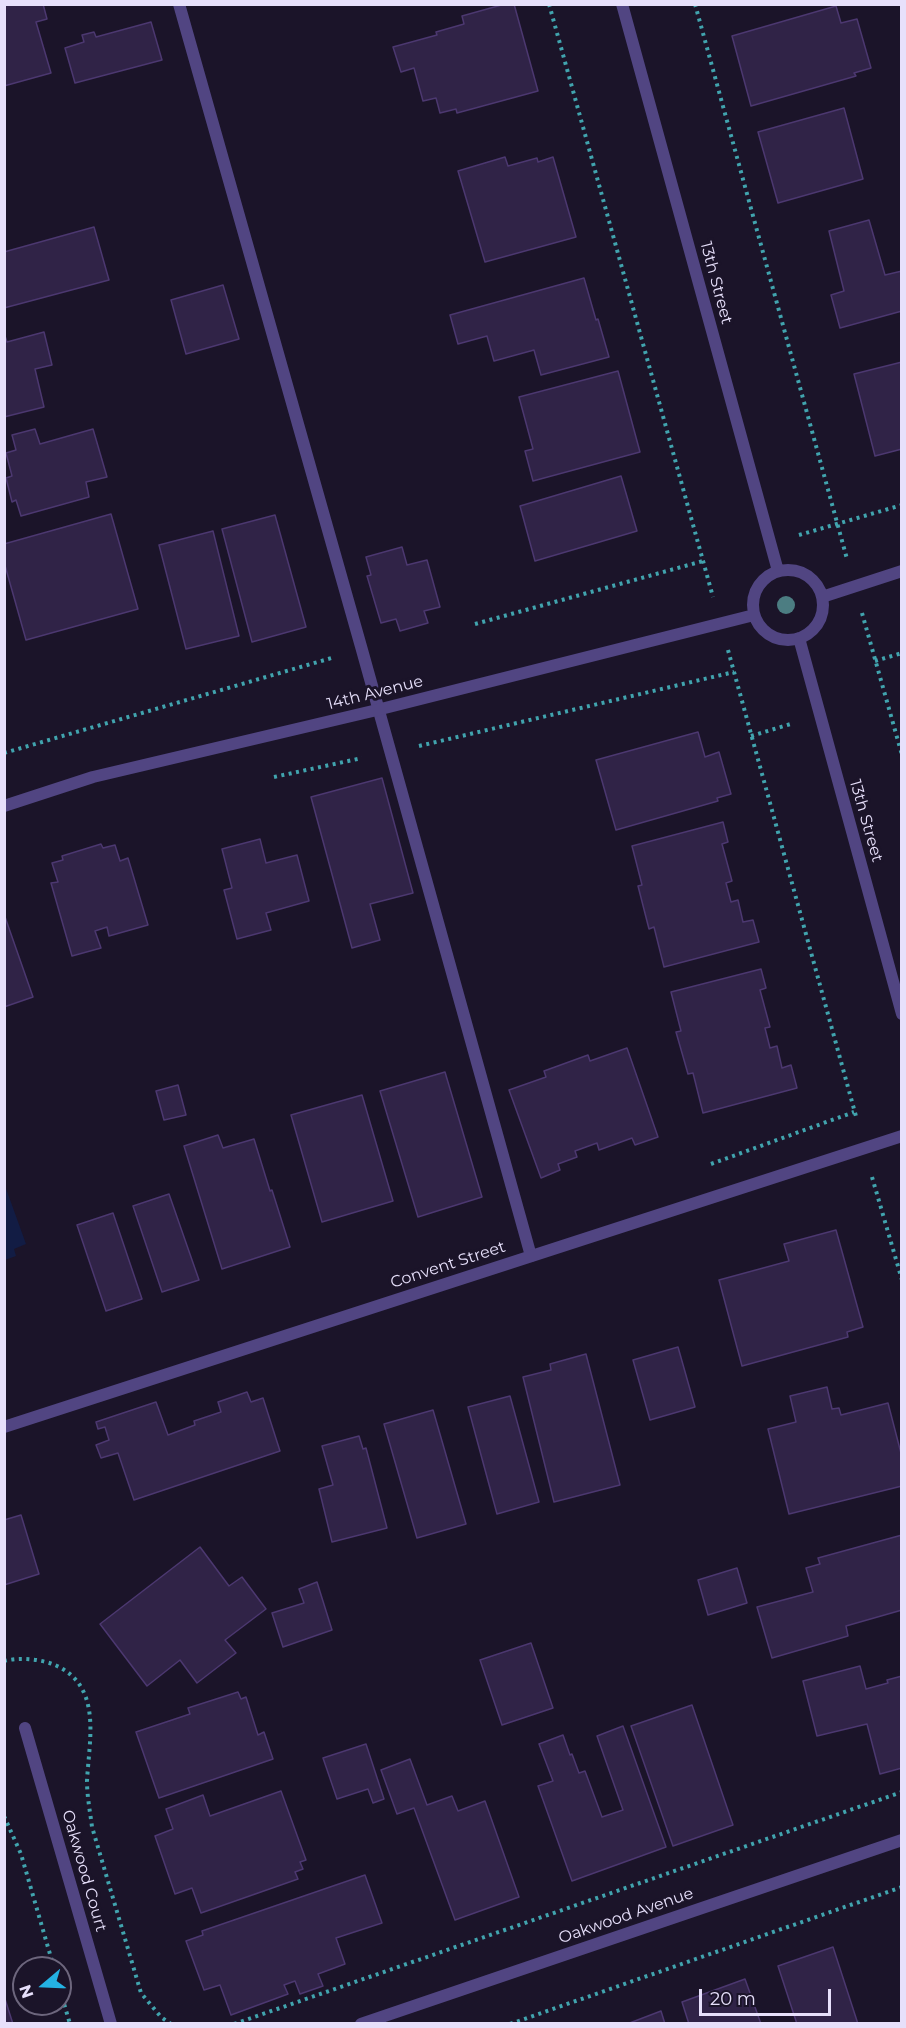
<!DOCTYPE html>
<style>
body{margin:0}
#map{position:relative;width:906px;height:2028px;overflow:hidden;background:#1b1429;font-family:Montserrat,sans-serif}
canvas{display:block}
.frame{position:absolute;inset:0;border:6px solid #e7e0fb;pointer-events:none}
.north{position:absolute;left:12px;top:1956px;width:60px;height:60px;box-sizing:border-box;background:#1b1429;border:2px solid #6d667d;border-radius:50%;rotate:251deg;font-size:16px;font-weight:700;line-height:24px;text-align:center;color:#e7e0fb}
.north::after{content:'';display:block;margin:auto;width:21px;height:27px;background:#24b2e3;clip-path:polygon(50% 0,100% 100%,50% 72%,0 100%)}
.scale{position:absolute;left:699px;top:1989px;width:132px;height:27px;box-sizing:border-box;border:3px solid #e7e0fb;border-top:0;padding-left:8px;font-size:18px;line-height:21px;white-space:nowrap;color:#e7e0fb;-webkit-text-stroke:4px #1b1429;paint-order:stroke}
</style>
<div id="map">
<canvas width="906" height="2028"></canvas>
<div class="frame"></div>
<div class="north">N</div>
<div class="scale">20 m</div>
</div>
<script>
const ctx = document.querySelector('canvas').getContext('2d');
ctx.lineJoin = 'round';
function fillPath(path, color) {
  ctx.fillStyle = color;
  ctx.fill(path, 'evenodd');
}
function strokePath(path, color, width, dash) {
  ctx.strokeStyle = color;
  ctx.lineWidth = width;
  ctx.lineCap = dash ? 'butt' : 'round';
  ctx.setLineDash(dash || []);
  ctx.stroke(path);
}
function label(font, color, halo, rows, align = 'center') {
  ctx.font = font + ' Montserrat,sans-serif';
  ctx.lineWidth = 6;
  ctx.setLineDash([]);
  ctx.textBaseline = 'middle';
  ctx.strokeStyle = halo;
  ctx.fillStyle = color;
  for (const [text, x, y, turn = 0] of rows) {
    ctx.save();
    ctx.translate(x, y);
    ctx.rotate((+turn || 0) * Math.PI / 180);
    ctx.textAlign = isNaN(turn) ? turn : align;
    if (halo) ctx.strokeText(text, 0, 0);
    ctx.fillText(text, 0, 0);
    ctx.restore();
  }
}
fillPath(new Path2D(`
 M4,1183l22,61 -12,5 2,7 -11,4z`), '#121c44');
const building = new Path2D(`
 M4,4h39l4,15 -11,3 15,51 -47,13z
 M505,4h9l24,87 -81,22 -1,-4 -16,4 -4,-15 -13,3 -9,-33 -13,4 -8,-25 44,-12 -1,-3 28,-8 -2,-8z
 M836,6l5,17 16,-4 14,49 -17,5 2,3 -105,30 -19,-70z
 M151,22l11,38 -87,23 -10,-35 19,-6 -2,-7 12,-3 2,5z
 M844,108l19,71 -85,24 -20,-71z
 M505,157l3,9 29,-8 1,4 15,-5 23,80 -91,25 -27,-91z
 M869,220l16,55 17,-4v40l-62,17 -9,-33 13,-4 -15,-60z
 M94,227l15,53 -105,28v-56z
 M584,278l12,42 2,-1 11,38 -68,18 -7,-25 -40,11 -7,-25 -29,8 -8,-29z
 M223,285l16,54 -53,15 -15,-54z
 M44,332l8,33 -17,4 9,38 -40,10v-84l3,9z
 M902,362v87l-27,7 -21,-82z
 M618,371l22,81 -107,29 -8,-30 8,-2 -14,-52z
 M35,429l5,15 53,-15 14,48 -21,5 3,15 -68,19 -5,-16 -4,2 -6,-24 6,-2 -6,-23 10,-3 -4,-15z
 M621,476l16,55 -102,30 -15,-55z
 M111,514l27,95 -112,31 -22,-78v-18z
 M275,515l31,112 -54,15 -30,-113z
 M213,531l26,105 -53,13 -27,-104z
 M402,547l5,18 20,-5 13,47 -16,4 4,12 -28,8 -4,-12 -15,4 -14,-47 4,-1 -5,-18z
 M698,732l7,25 14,-5 12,42 -14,4 1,3 -102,29 -20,-70z
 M382,778l31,115 -43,11 10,36 -28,8 -41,-151z
 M723,822l5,20 -6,2 10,37 -6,2 5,19 7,-2 5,22 10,-2 6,22 -95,25 -10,-40 -5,2 -11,-43 4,-1 -10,-39z
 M260,839l6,24 31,-8 12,46 -43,12 5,17 -34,9 -13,-49 8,-2 -10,-39z
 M101,844l2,4 12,-3 5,16 8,-3 20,67 -39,11 -2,-9 -12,4 6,17 -29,8 -21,-73 7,-1 -6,-19 11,-3 -1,-4z
 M4,914l29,83 -29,10z
 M761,969l5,19 -6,2 10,37 -5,1 5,20 7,-2 5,22 9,-3 6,23 -94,25 -10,-40 -5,1 -12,-42 5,-1 -10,-39z
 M627,1048l31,89 -23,8 -3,-7 -33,12 -2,-7 -22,8 2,6 -19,7 2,6 -19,8 -32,-88 37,-13 -2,-6 44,-16 2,6z
 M445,1072l37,125 -64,20 -38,-126z
 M178,1085l8,30 -22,5 -8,-29z
 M362,1095l31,106 -71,21 -31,-107z
 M218,1135l5,13 31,-9 16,52 2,-1 18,57 -68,22 -38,-123z
 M169,1194l30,86 -37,12 -29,-86z
 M113,1213l29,86 -36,12 -29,-86z
 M836,1230l27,97 -16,5 1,5 -106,29 -23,-86 70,-19 -5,-17z
 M678,1347l17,60 -45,13 -17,-60z
 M586,1354l34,131 -66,17 -31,-125 28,-7 -1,-6z
 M827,1387l5,22 7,-1 2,7 47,-12 14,54v29l-113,28 -21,-85 28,-7 -6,-26z
 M247,1392l4,10 12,-4 17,53 -146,49 -16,-47 -17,5 -5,-13 13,-5 -4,-13 -7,2 -2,-7 60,-20 12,33 27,-10 -1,-4 27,-9 -3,-10z
 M510,1396l29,106 -42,12 -29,-107z
 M433,1410l33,114 -49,14 -33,-114z
 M359,1436l4,13 3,-1 21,80 -55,14 -13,-53 14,-4 -11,-39z
 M21,1515l18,59 -35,11v-65z
 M902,1535v75l-56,16 2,10 -76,22 -15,-51 56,-15 -7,-24 14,-4 -2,-6z
 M200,1547l29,39 13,-9 24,32 -41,31 11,13 -39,30 -17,-23 -33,26 -47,-62z
 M737,1568l10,35 -39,12 -10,-35z
 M317,1582l15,48 -49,17 -11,-34 32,-10 -5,-14z
 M531,1643l22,65 -51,17 -22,-65z
 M860,1666l6,23 22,-6 -1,-3 15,-4v92l-22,6 -13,-50 -50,12 -14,-55z
 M238,1692l3,7 5,-2 12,38 6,-3 9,27 -114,39 -23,-66 54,-18 -2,-6z
 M692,1705l41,120 -60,21 -42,-120z
 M623,1726l43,121 -94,34 -34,-95 15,-5 -14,-37 24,-9 7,20 2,-1 7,19 6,-2 17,46 21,-7 -26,-74z
 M366,1744l18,55 -11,4 -5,-14 -31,10 -14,-41z
 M410,1759l17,46 25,-9 6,15 27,-10 34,96 -64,23 -41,-112 -17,6 -16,-44z
 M281,1791l25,69 -6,2 3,7 -8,3 3,7 -97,34 -9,-25 -17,6 -20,-58 18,-7 -7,-20 37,-14 7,21z
 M365,1875l17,48 -46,15 9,26 -27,10 5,12 -23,8 -5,-13 -11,4 4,9 -57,21 -11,-30 -16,5 -18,-49 17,-6 -1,-4z
 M833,1947l25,77h-61l-19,-58z
 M745,1979l16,45h-72l-7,-22z
 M5,1999l8,25h-9z
 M661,2011l4,13h-38z`);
fillPath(building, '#302347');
strokePath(building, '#4c3870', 1.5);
strokePath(new Path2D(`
 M549,4l164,593
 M695,4l152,555
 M799,535l103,-30
 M862,613l40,142
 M475,624l228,-63
 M728,650l129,470
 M875,661l27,-8
 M751,736l43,-13
 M419,746l315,-74
 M4,753l331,-96
 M274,777l88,-19
 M711,1164l143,-52
 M872,1177l30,103
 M4,1661c16,-4 36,-2 51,4 48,21 34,75 32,116 0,15 3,30 5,46l49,166 20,24 10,7
 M4,1816l17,38 33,114
 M60,1990l10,34
 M234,2024l668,-232
 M510,2024l392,-137`), '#41a4ae', 4, [3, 4.5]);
strokePath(new Path2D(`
 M179,4l183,646 169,606`), '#514582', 12);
strokePath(new Path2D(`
 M622,4l156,567
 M753 605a35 35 0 1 1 70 0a35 35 0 1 1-70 0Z
 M822,597l80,-26
 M799,638l103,376
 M4,806l89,-29 284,-67 377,-95
 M4,1427l898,-291
 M25,1728l86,296
 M361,2024l541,-184`), '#514582', 12);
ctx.fillStyle = '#4c7d82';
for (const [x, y] of [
 [786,605]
]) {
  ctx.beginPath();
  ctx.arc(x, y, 9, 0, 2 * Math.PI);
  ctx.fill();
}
label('16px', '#e7e0fb', '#1b1429', [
 ["13th Street",716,283,75],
 ["14th Avenue",375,693,-14],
 ["13th Street",866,821,74],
 ["Convent Street",448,1265,-18],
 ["Oakwood Court",84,1871,74],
 ["Oakwood Avenue",626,1916,-19]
]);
</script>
